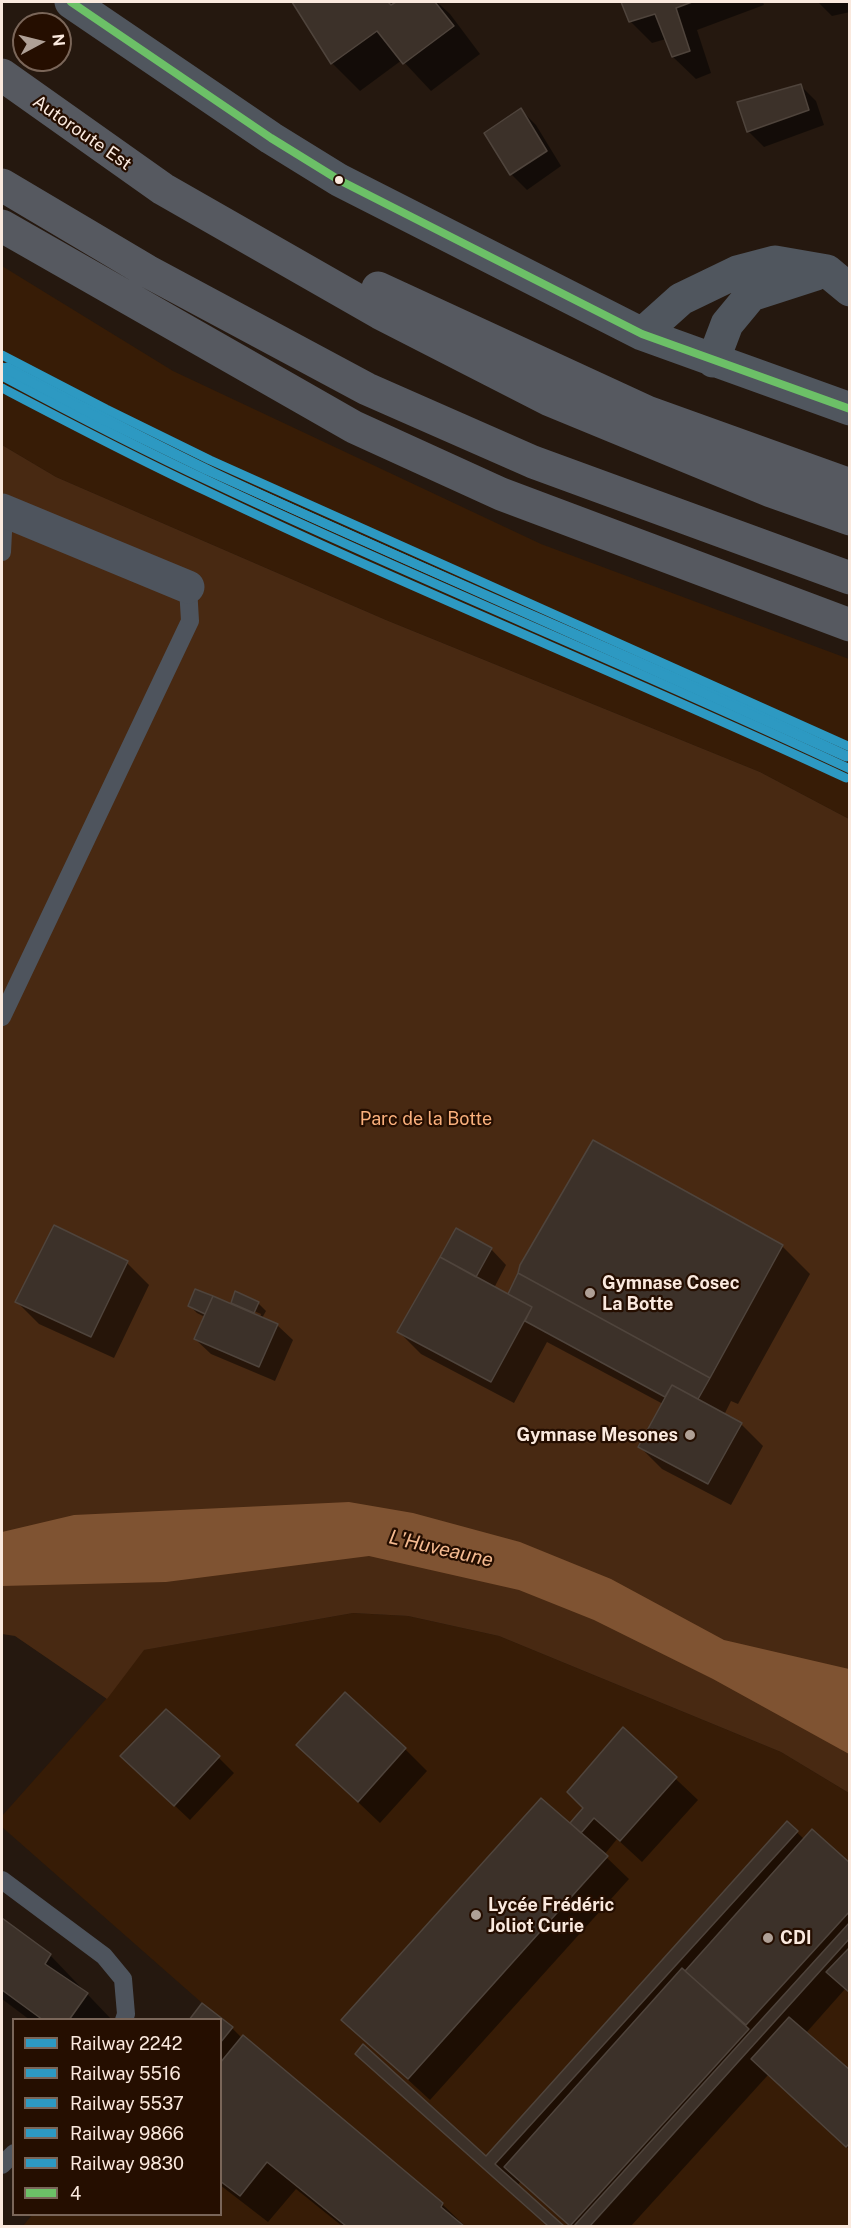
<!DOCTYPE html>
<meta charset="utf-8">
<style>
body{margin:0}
#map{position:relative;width:851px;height:2228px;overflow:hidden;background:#25180f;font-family:"Public Sans",sans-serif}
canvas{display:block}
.frame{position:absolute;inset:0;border:3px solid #fae9de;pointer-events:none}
.legend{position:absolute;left:12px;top:2018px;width:210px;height:198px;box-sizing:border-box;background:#250e00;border:2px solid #7a6659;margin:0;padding:8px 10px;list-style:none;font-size:18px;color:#fae9de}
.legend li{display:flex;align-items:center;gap:12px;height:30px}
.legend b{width:30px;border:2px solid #7a6659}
.north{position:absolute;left:12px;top:12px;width:60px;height:60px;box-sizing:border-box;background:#250e00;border:2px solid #7a6659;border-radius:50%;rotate:83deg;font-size:16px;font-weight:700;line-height:24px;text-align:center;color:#fae9de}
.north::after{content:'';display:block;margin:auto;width:21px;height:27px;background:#afa096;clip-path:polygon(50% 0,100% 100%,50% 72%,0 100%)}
</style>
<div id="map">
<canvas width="851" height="2228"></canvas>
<div class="frame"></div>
<ul class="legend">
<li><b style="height:8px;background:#2d99c2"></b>Railway 2242</li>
<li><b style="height:8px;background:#2d99c2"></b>Railway 5516</li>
<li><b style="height:8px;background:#2d99c2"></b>Railway 5537</li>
<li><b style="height:8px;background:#2d99c2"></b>Railway 9866</li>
<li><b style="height:8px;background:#2d99c2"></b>Railway 9830</li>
<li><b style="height:8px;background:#6cc067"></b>4</li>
</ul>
<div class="north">N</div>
</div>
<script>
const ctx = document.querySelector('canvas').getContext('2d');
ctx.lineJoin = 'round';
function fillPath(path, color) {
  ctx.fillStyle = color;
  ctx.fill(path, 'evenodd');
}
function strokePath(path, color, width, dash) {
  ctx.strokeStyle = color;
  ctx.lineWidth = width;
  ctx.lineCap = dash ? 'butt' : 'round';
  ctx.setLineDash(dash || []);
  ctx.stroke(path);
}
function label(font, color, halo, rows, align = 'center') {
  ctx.font = font + ' "Public Sans",sans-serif';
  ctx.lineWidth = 4.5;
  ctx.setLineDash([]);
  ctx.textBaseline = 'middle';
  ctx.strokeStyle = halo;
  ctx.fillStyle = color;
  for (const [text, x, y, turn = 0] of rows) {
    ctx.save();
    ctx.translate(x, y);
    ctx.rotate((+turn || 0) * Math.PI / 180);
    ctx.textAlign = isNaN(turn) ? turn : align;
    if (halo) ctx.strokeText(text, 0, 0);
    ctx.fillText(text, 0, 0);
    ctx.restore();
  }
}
fillPath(new Path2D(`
 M2,266l171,105 368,173 308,115v160l-89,-47 -374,-152 -330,-143 -54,-32z
 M353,1613l55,3 91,20 282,116 68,41v433h-826l9,-11 188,-1v-194l-31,-1 13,-16 -200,-176v-11l104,-117 37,-49z`), '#371c06');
fillPath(new Path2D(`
 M2,445l54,32 330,143 374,152 89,47v974l-68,-41 -282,-116 -91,-20 -55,-3 -209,37 -37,49 -92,-63 -13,-2z`), '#482912');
fillPath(new Path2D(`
 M349,1502l64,11 107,29 91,37 113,61 125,29v85l-136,-75 -119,-59 -75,-30 -150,-34 -203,26 -164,4v-54l72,-17z`), '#7f5332');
fillPath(new Path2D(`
 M294,2h99l2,2 4,-2h38l13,12 30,40 -49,37 -29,-31 -42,31 -28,-28z
 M623,2h140l1,3 -67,25 14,43 -15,6 -23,-22 -7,-18 -14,4 -22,-22z
 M818,2h32v10l-18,4z
 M801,86l15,15 8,24 -60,22 -16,-16 -9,-28z
 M521,110l15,15 25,41 -34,24 -16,-16 -25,-40z
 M782,1246l28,28 -72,130 -7,-3 -7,14 17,9 22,22 -32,59 -69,-36 -22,-22 23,-43 -116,-62 -33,61 -93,-49 -22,-22 92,-83 15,16 -12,23 14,8z
 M127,1263l22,22 -35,73 -75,-34 -22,-22z
 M236,1293l22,10 8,8 -4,7 15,7 16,15 -18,41 -64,-27 -16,-15 10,-22 -8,-4 -7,-7 22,-9 20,8zM239,1305l22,9 -1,3 -21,-9z
 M623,1729l75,71 -56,62 -25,-23 -13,16 25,24 -199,221 -87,-80 228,-195 14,-17z
 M298,1745l107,4 22,22 -47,52z
 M219,1758l15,15 -44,47 -52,-49z
 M787,1823l17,16 46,26v128l-5,-4 -39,44 44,40v77l-82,-75 -137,151h-61l-49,-45 -4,5 45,40h-15l-190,-172 129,104z
 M2,1920l48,35 62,65h-82l-28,-21z
 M203,2005l29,23 11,11 1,-2 198,167 23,22h-123l-46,-37 -28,33 -48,-37v-165z`), '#0007');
const building = new Path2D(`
 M292,2h96l3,3 5,-3h39l19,24 -51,38 -26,-33 -46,33z
 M621,2h71l-16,6 14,43 -18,6 -17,-43 -26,8z
 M801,84l8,26 -62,22 -10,-30z
 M521,108l26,43 -37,24 -26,-42z
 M593,1140l190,105 -73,133 -192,-105 2,-8z
 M54,1225l74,36 -37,76 -76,-35z
 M456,1228l36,20 -16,29 -36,-20z
 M440,1257l92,50 -41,75 -94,-50z
 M518,1273l192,105 -12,21 -26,-14 -7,12 -140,-76 7,-14 -24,-13z
 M195,1289l18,7 -8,18 -17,-8z
 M235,1291l24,11 -5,11 -23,-10z
 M213,1296l65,28 -19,43 -65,-28z
 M672,1385l70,38 -34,61 -70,-37z
 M345,1692l61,56 -48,54 -62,-57z
 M166,1709l54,47 -46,50 -54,-50z
 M623,1727l54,50 -57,64 -26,-23 -13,15 -11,-10 13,-15 -16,-16z
 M541,1798l67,58 -200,223 -67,-59z
 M787,1821l11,10 -303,333 69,62h-16l-193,-172 8,-10 123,112z
 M812,1829l38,34v48l-104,114 -61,-54z
 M2,1918l49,36 -6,10 43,29 -19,27h-26l-41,-30z
 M850,1922v16l-260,288h-16z
 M850,1947v46l-24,-21z
 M682,1968l67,61 -179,197 -66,-59z
 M202,2003l31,24 -13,16v-23h-31z
 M789,2017l61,53v73l-4,4 -95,-88z
 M243,2035l200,168 -2,4 23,19h-118l-79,-64 -27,34 -20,-15v-118z`);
fillPath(building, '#3c3129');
strokePath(building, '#4f443c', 1.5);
strokePath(new Path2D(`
 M2,552l2,-40
 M2,1017l188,-396 -2,-34
 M2,1880l102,76 19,23 3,35 -2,6
 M2,2165l12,-12`), '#4e545d', 18);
strokePath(new Path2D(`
 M2,510l186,77`), '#4e545d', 33);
strokePath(new Path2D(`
 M71,2l200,136 68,42 303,154 208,75
 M642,334l39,-35 56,-27 38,-10 52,9 23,19
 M713,361l14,-37 24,-29 65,-21`), '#50565e', 33);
strokePath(new Path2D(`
 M2,75l161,114 217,124 170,87 221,91 79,28
 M2,185l145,86 220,118 166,73 317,116
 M2,226l352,201 147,67 349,131
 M378,288l269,124 203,73`), '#565960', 33);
strokePath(new Path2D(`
 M71,2l200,136 68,42 303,154 208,75`), '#6cc067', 8);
strokePath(new Path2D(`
 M2,376c69,37 138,73 209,106 211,100 427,187 639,287`), '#2d99c2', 9);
strokePath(new Path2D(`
 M2,388c67,35 135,71 204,103 211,101 428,188 640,287`), '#2d99c2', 9);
strokePath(new Path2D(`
 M2,355l104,54 104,51 640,287`), '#2d99c2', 9);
strokePath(new Path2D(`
 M7,367c69,36 138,72 208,106 209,99 425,185 635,284`), '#2d99c2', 9);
strokePath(new Path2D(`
 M2,367l99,52 105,51 640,287`), '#2d99c2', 9);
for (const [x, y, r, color] of [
 [339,180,5,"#fae9de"],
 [590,1293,6,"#afa096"],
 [690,1435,6,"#afa096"],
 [476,1915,6,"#afa096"],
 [768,1938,6,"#afa096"]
]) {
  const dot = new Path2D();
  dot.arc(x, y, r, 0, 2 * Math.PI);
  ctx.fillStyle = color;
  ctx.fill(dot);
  strokePath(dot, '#250e00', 2);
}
label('18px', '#fae9de', '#250e00', [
 ["Autoroute Est",82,133,35]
]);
label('18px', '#fab07c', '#250e00', [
 ["Parc de la Botte",426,1119]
]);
label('bold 18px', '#fae9de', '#250e00', [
 ["Gymnase Cosec",602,1283],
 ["La Botte",602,1304],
 ["Gymnase Mesones",678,1435,"right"],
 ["Lycée Frédéric",488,1905],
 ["Joliot Curie",488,1926],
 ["CDI",780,1938]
], 'left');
label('italic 20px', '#f6bb91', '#250e00', [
 ["L'Huveaune",441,1549,13]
]);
</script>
